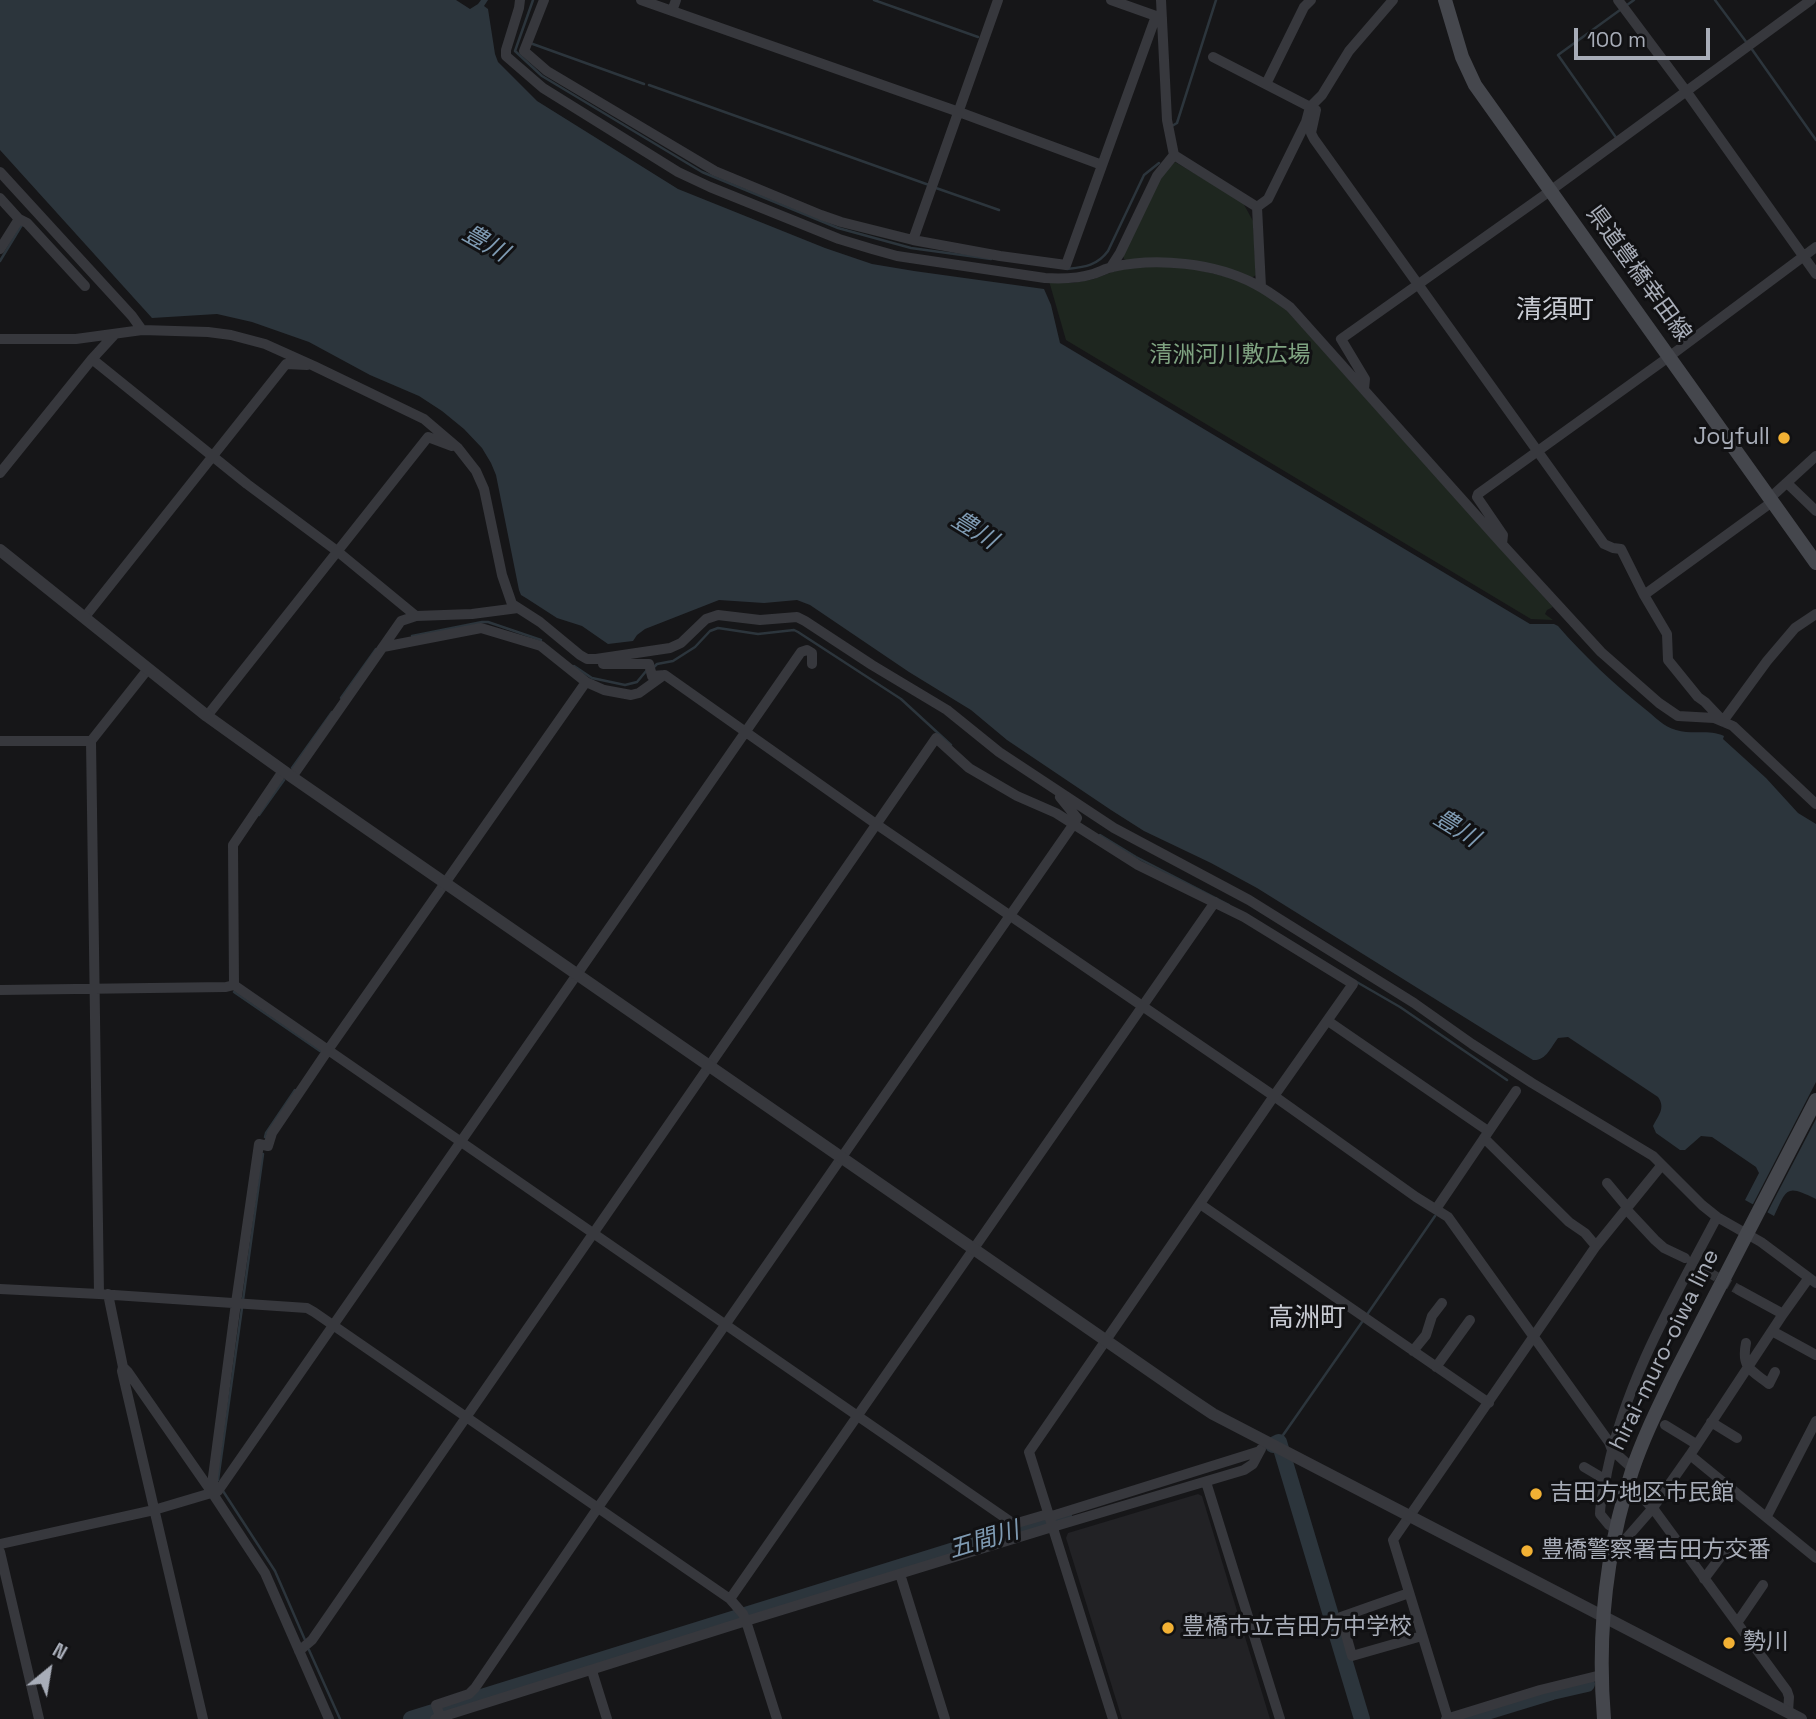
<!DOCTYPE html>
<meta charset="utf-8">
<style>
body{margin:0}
#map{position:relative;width:1816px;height:1719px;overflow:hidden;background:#161618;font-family:"Space Grotesk",sans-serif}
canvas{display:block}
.north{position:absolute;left:14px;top:1635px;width:70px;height:70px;-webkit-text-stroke:5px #111113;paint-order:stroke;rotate:30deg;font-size:19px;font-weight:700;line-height:28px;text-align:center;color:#a8adb8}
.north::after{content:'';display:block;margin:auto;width:24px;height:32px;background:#a8adb8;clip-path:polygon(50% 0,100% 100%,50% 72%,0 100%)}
.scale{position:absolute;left:1574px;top:28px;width:136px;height:32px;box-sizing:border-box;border:4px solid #a8adb8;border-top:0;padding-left:9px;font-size:21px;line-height:24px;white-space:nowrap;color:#a8adb8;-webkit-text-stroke:5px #111113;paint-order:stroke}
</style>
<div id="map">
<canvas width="1816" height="1719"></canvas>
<div class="north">N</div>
<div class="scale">100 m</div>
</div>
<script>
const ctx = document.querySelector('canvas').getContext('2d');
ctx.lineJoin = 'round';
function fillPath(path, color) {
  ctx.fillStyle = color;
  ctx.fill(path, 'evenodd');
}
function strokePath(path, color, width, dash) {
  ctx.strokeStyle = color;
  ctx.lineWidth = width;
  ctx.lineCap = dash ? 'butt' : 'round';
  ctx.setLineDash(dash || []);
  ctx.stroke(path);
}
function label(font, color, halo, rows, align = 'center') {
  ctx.font = font + ' "Space Grotesk","Noto Sans JP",sans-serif';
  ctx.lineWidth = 6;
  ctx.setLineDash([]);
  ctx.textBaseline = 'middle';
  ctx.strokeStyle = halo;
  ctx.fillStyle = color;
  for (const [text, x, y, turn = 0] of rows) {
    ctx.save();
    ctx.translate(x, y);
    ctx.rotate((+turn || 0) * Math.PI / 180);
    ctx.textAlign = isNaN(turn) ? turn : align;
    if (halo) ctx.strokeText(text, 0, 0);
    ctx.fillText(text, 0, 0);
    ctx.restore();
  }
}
fillPath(new Path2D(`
 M1198,1494l4,2 68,223h-148l-56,-181 2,-5z`), '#222225');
fillPath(new Path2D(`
 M1175,162l67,39 11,20 3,54 -6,4 -20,-8 -102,-10 -4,-2 -1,-3 36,-78z
 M1145,265l46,3 52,13 39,24 271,302 -6,3 -2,4 8,6 -22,-1 -465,-279 -17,-59 24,2 21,-4 21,-8z`), '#1e261f');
fillPath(new Path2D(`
 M0,0h456l14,9 8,-5 3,-4h7l-4,6 4,3 7,45 3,8 39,39 141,88 147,59 47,16 42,7 130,18 7,16 9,38 470,281h24l4,2c26,30 56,58 87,83 9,7 19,18 31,21 16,5 33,-1 48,6l-1,3 43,39 32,35 18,11v375c-30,-15 -29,-11 -42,17l-29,-16 14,-27 -3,-6 -44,-30 -11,-1 -16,14h-5l-24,-17 -3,-7c5,-10 13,-18 5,-29l-90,-60 -10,1c-7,9 -12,23 -25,22l-276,-172 -46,-25 -67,-32 -33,-21 -104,-70 -36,-30 -62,-38 -99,-67 -13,-5 -33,3 -45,-3 -74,29 -8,6 -4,6 -25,3 -26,-18 -25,-8 -31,-20 -5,-3 -2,-5 -23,-115 -5,-12 -9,-15 -18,-19 -22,-18 -23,-15 -49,-21 -61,-33 -57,-20 -35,-8 -65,4 -152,-168z`), '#2c353c');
fillPath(new Path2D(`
 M1816,1082v37l-50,96 -15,-7z`), '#161618');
strokePath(new Path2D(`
 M533,0l-18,51 27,25 160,96 136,56 73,20 80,11
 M874,0l104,37
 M1715,0l32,43
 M1627,5l7,-5
 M530,43l114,41
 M1751,48l65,92
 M649,85l280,100
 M1172,126l5,-3 39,-123
 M1617,139l-59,-84 62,-45
 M936,188l63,22
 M0,261l23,-38
 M1067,269c17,-2 30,-3 41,-18l36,-76 15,-12
 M412,636l70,-14h6l53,18
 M574,666l18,12 33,7 12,-3 10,-12
 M653,668l4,-4 16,-3 22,-14 15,-16 8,-3 40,6 36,-4 4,2 103,67 50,46
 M341,698l35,-49
 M292,768l40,-56
 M259,815l25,-35
 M1100,835l36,22 93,48
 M1355,981l45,26 107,73
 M234,992l86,59
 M265,1137l1,-4 29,-43
 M243,1300l20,-146
 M1366,1316l69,-100
 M1281,1438l81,-116
 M218,1480l24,-172
 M223,1491l52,80 30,69
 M309,1650l31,69`), '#2c353c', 2.5);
strokePath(new Path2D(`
 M1273,1445l6,-3 83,277
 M411,1719l653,-203
 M1464,1719l88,-27 35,-8`), '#2c353c', 16);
strokePath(new Path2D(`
 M1708,1272l31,18`), '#333438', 10, [10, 5]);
strokePath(new Path2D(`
 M520,0l-1,8 -13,42v6l37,32 135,84 32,15 129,52 33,10 25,7 148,22c17,1 32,1 48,-4 7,-2 13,-6 20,-7 43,-10 102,-4 142,17 12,6 24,15 35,23l212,237 99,108 58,51 19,13 36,2 19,8 83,78
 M544,0l-20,51 23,20 168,100 106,44 20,7 72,18 87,16 66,9 90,-249 6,2
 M641,0l318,112 143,53
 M1111,0l45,16
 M1161,0l6,120 7,35 83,52
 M1618,0l68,91 130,183
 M672,11l4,-11
 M1213,57l103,53 -5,23 3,6 290,405 9,4 8,1 23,46 23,39 1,26 30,37 7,5 19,20 2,-5 41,-56 28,-33 21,-14
 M1266,84l38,-77 7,-7
 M0,172l132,144 10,14 66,2 23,3 34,9 49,22 110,53 34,29 18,23 8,18 18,86 10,29 28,18 40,33 7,4h9l74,-11 11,-5 25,-24 12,-4 42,5 37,-3 8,4 67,44 75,45 52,42 115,76 135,72 165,103 58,41 60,39 121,73 49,49 15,12 44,25 55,41
 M0,198l19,21 -19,30
 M19,219l8,4 58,63
 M913,240l85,-240
 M1111,267l9,-14 37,-77 17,-21
 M1261,287l-4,-80 11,-8 38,-77 4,-15 12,-12 27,-44 44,-51
 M0,339h76l66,-9
 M92,359l155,125 90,67 79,65
 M1364,389l1,-10 -24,-40 209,-148 261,-191
 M0,473l92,-114 23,-25
 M1787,483l29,28
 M1770,498l46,-42
 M1502,544l1,-9 -26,-38 1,-3 192,-138 146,-109
 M1644,595l128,-93
 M84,618l202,-254 21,1
 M383,647l98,-19 60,18 45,36 18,8 27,5 8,-2 25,-18
 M603,664h46l3,12 13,-1 211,149 398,272 142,101 32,20 161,225 3,8 21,19
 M207,716l221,-279 24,9
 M0,741h91
 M292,777l109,-156 15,-5 56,-2 46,-6
 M234,985l-1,-140 50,-74
 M0,990l226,-3 8,-2 780,539 34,-10 4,2 208,-65
 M1328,1021l160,110
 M1484,1138l85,84 16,11 11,13
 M1607,1183l20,24
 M1200,1204l289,199
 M1436,1209l80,-118
 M1626,1209l29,31 9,8 21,10
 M1702,1269l6,3
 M0,1289l99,5 208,14 7,4 416,287 13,15 3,7 31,98
 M1739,1290l44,24
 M99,1294l-8,-553 57,-72
 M108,1294l15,73 -1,4 81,348
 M1772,1331l44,24
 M1746,1343c-5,25 5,27 23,41l6,-12
 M1413,1351l13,-16 6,-19 10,-13
 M123,1367l5,5 85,122 52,79 64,146
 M1436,1367l34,-47
 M1711,1422l26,16
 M1665,1425l31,19
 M1690,1455l126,103
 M1584,1467l22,13
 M1206,1482l74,237
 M1629,1483l26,28 132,180 2,6 -1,15
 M213,1494v-17l23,-174 23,-159 9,2 4,-13 56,-83 258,-368
 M1767,1516l49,-95
 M1617,1530l-8,-5 -9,-11c0,-14 5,-28 7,-42 19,-92 67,-173 110,-255
 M0,1544l154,-34 64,-19 583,-839 6,-2 5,3v11
 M1613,1544l11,-3 28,-32 38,-54 93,-141 25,-35
 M0,1552l39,167
 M900,1574l45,145
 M1704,1579l21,-28
 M1409,1593l-68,24 11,39 70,-20
 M730,1599l485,-697
 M1737,1623l26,-38
 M299,1651l13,-11 624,-902 33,30 48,28 39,17 82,52 106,52 109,67 -79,112 -245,356 84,267
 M592,1671l15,48
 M435,1719l311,-98 303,-93 195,-58 9,-6 8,-15
 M441,1719l-5,-14 33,-11 6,-6 122,-179 476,-684 4,-7 -17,-21 1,-1
 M1446,1719l94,-29 61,-15
 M1448,1719l-55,-179 203,-294 65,-80`), '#37383d', 10);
strokePath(new Path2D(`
 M0,550l207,166 85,61 894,619 27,18 52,27 536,278`), '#37383d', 12);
strokePath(new Path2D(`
 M1445,0l17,57 13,28 341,478
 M1604,1719c-7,-86 1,-166 28,-248 11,-33 26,-63 41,-94l143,-277`), '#45474d', 14);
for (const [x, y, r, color] of [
 [1784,438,7,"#f2b134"],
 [1536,1494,7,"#f2b134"],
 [1527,1551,7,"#f2b134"],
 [1168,1628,7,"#f2b134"],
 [1729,1643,7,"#f2b134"]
]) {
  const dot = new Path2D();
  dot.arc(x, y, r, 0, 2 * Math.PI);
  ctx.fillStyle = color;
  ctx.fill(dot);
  strokePath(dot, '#111113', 2.5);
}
label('23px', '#a8adb8', '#111113', [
 ["県道豊橋幸田線",1638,274,54],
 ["hirai-muro-oiwa line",1665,1350,-64]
]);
label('23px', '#7fa381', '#111113', [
 ["清洲河川敷広場",1230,356]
]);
label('23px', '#a8adb8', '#111113', [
 ["Joyfull",1770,438,"right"],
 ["吉田方地区市民館",1550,1494],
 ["豊橋警察署吉田方交番",1541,1551],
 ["豊橋市立吉田方中学校",1182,1628],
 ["勢川",1743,1643]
], 'left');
label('italic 24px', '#7f9bb3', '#111113', [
 ["豊川",485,244,30],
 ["豊川",974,531,32],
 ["豊川",1456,829,32],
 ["五間川",984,1541,-17]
]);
label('26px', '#c9ccd4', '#111113', [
 ["清須町",1555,311],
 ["高洲町",1307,1319]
]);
</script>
